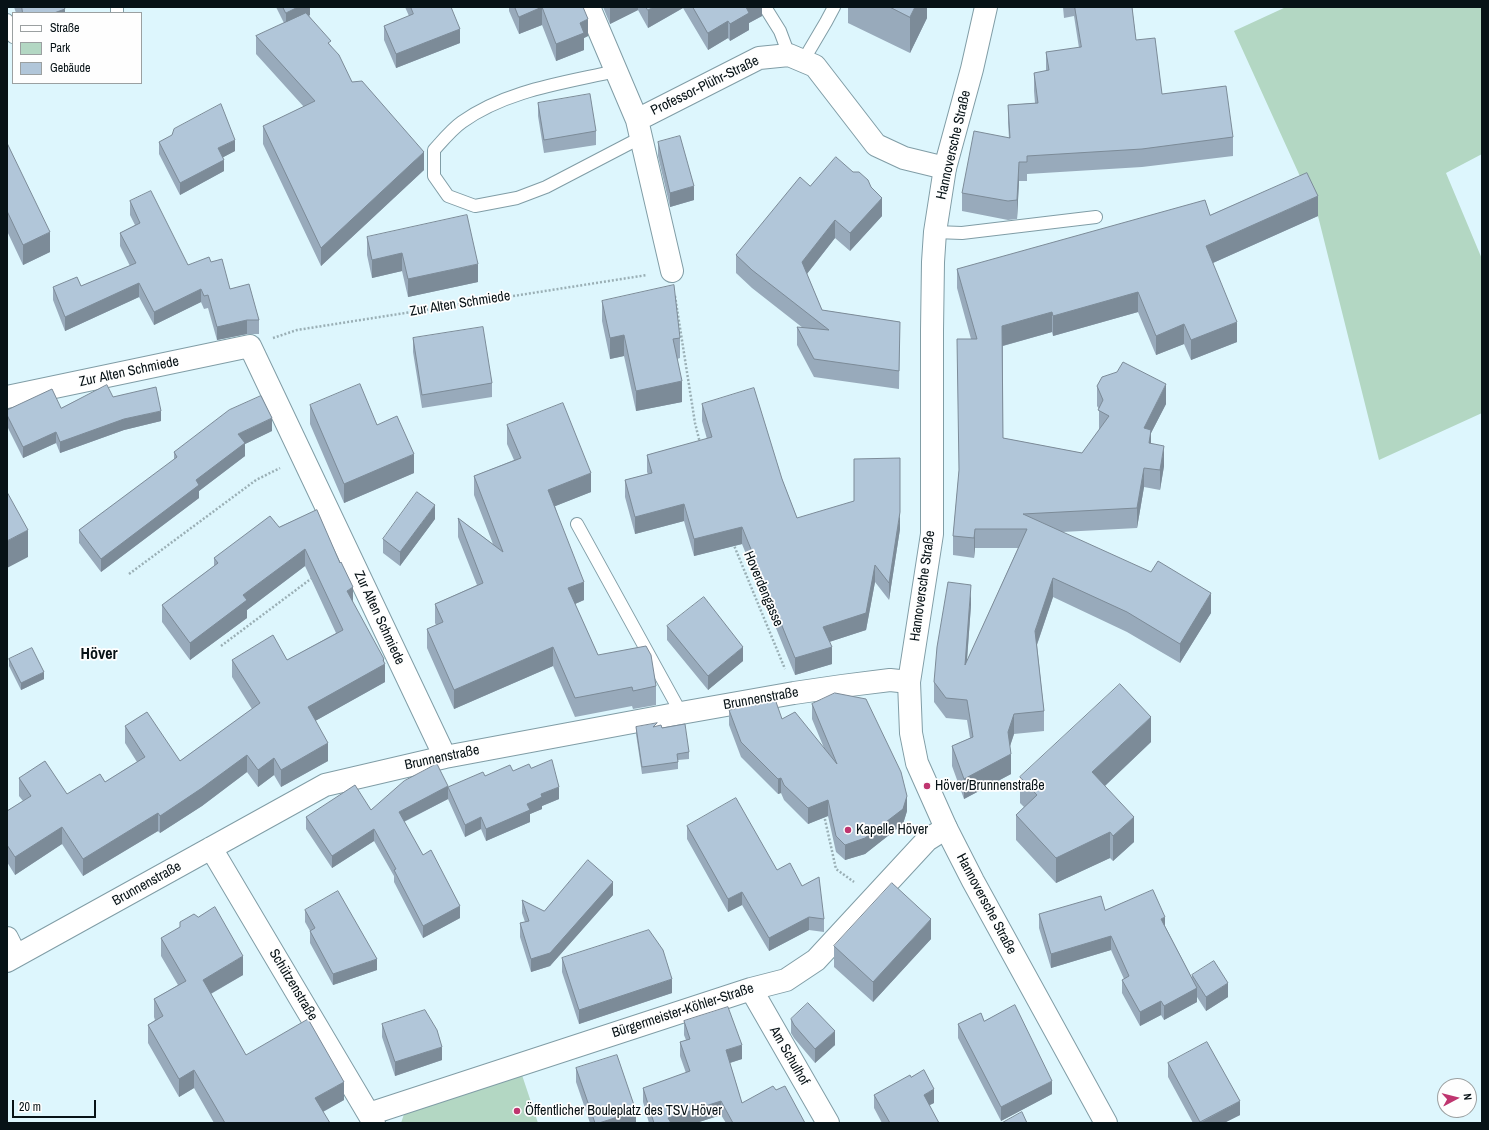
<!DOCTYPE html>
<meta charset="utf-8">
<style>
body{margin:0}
#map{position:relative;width:1489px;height:1130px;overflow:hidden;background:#ddf6fd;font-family:"Archivo Narrow",sans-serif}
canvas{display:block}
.frame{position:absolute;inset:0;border:8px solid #071216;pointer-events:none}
.legend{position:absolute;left:12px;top:12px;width:130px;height:72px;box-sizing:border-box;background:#fefefe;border:1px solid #9ba0a1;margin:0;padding:5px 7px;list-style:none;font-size:12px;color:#071216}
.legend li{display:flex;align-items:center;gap:8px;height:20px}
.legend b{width:20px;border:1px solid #9ba0a1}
.north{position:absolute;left:1437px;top:1078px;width:40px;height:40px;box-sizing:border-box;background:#fefefe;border:1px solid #9ba0a1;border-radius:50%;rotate:83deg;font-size:11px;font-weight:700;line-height:16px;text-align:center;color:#071216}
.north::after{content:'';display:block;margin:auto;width:14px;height:18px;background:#bf356f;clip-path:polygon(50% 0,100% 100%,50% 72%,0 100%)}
.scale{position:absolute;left:12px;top:1100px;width:84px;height:18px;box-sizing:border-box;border:2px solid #071216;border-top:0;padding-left:5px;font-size:12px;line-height:14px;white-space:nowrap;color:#071216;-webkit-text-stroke:3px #fefefe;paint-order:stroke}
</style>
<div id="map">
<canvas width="1489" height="1130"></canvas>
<div class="frame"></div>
<ul class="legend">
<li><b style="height:5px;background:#fff"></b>Straße</li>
<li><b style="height:11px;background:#b3d7c3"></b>Park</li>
<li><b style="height:11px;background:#b1c6d9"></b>Gebäude</li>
</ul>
<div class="north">N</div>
<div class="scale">20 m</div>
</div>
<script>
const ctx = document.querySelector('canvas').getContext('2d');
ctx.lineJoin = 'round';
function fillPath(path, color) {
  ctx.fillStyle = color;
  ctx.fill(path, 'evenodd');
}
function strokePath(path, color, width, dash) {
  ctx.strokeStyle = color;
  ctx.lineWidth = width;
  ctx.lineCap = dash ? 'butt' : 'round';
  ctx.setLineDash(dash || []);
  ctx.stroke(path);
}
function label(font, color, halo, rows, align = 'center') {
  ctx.font = font + ' "Archivo Narrow",sans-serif';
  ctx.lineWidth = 3.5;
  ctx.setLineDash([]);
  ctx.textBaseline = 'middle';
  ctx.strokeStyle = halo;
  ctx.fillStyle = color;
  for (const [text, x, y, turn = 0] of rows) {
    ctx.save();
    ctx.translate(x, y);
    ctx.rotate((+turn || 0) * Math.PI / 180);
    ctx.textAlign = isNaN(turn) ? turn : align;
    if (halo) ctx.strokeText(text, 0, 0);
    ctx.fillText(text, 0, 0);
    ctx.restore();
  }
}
fillPath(new Path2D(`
 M1286,7h196v147l-36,19 36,86v154l-103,47 -61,-244 -84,-185z
 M522,1075l16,48h-137l3,-9z`), '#b3d7c3');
const lane = new Path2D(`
 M765,7l15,24 9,24
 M117,13v-6
 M7,20l6,17
 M803,61l23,-39 8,-15
 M616,71c-52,12 -109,19 -154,51 -10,7 -19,18 -28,28v26l14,20 27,10 42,-8 29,-11 94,-49
 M935,232l27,1 134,-16
 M577,524l104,189`);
const street = new Path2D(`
 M589,7l48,113 35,151
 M637,120l122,-62 30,-3 26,11 61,79 28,13 41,10
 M7,397l243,-51 195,411
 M211,848l163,275
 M7,938l9,18
 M7,961l318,-176 120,-28 236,-44 113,-20 48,-7 48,-6 19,2
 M751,989l77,134
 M369,1114l382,-125 35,-9 30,-20 111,-120 19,-12`);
const secondary = new Path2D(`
 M986,7l-14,62 -27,99 -10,64 -2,30 -1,68v204l-23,148 2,51 6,30 29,65 27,53 133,242`);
strokePath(lane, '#809da6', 14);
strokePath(street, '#809da6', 24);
strokePath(secondary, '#809da6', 24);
strokePath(new Path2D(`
 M675,296l20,127 5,20
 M273,338l24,-8 350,-55
 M733,543l52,126
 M129,574l127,-94 24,-12
 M221,646l91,-68
 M824,815l12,54 18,13`), '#9aafb5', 2.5, [2, 2]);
strokePath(lane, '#fff', 12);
strokePath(street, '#fff', 22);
strokePath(secondary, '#fff', 22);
fillPath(new Path2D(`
 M14,7h50l1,6h-49z
 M276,7h34v8l-1,1 22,30 21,36 72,88 -103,96 -58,-122v-18l41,-19 -48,-53v-18l28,-13z
 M405,7h46l9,36 -64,25 -12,-28v-14l25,-10z
 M509,7h74l5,29 -4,2v12l-28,11 -14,-36 -23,9 -10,-23z
 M603,7h159v9l-13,7v7l-19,11 -2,-3 -20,12 -25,-42 -35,20 -10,-18 -28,14z
 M848,7h79v11l-17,35 -62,-30z
 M1063,7h69l4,33 26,54 71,43v19l-91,11 -115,7v7h-8l-2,38 -9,1 -46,-9v-18l47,-55 -1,-15v-18l27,-2 -1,-12v-18l12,-2v-19l33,-4 -5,-32 -10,2z
 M538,103l58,28v14l-52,8 -6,-37z
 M159,142l76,9 -12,6 1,14 -44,24 -21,-41z
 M658,142l36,58 -24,7 -12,-51z
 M7,143l43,109 -27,13 -16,-34z
 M853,172l18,15 11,29 -32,35 -15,-13 -28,36 15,36 78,12 -1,67 -85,-12 -17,-32v-18l6,1 -51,-40 -16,-15v-18l74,-69z
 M130,201l58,64 23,-3 19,27 29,31v14h-12l-30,6 -9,-32 -4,1 -3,-7 -47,23 -15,-28 -74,34 -12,-31v-13l28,-1 49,-20 -10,-20v-13l15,-8 -5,-10z
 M1210,215l108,1 -105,47 24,79 -46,18 -7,-16 -28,11 -18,-43 -85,24 -1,-4 -49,14v92l79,15 17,-23v-21l-2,-3v-20l69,18 -15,29v10l13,23 -4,24 -16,-3 -7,41 -75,4 149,81 -31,50 -53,-31 -74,-35 -16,48 7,66v20l-30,3 -4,12 1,28 -47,25 -12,-33v-20l18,-8 -3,-18 -21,-2 -12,-16v-20l37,-77 -4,56 51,-113h-43l-1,10 -21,-3v-19l18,-197 -14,-51v-19z
 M367,237l111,45 -70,15 -6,-26 -30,7 -5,-23z
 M602,301l78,37v20l-3,1 5,43 -46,9 -12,-55 -14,3 -8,-38z
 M413,338l79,45v14l-70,11 -9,-56z
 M113,397l48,24 -37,9 -64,23 -4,-10 -33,15 -16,-32v-16l54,-2z
 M702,404l80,75 15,39 103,11 -11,71 -14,-18 -9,48 -37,12 3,22 -37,11 -53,-131 -48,12 -10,-35 -49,13 -10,-37v-17l23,-6 -1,-2v-17l60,-16 -5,-18z
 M310,405l67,20 37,48 -70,30 -34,-79z
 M507,425l84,67 -36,14 29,94 -9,4 23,51 58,31v19l-23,4 -1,-3 -57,11 -22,-51 -99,43 -27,-61v-19l9,-4 -1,-2v-19l42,-19 -19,-48v-19l35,26 -19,-49v-19l40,-16 -7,-16z
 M272,431l-27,13v12l-46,35v7l-98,74 -22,-29v-13l95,-70v-8z
 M317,510l36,93 31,59 1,20 -70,39 13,40 -47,26 -7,-12 -16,12 -11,-15 -45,34 -42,27 -2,-2 -75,45 -21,-32 -47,31 -8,-13v-51l16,-10 -4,-5v-18l48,16 38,-12 32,-20 -12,-19v-17l55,35 72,-52 -20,-32v-17h55l49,-27 -31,-67 -58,44v8l-57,42 -28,-38v-17l52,-39v-8l65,-31z
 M435,519l-35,47 -17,-13v-14z
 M667,626l76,35 -35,29 -41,-50z
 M9,659l35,20 -23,11 -12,-24z
 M812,704l95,107 -4,13 -38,30 -20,6 -9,-8 -8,-36 -20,8 -24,-24 -3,-7 -3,1 -37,-37 -12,-32v-15l4,-1v-3l49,13 42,29 -12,-29z
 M636,727l26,1 27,24v7l-11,1v9l-36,5 -6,-40z
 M1151,742l-46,44 29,56 -21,19 -3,-3 -54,25 -40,-43v-25l8,-8 -4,-4v-26z
 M531,768l28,31 -17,7v3l-12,5v8l-44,19 -5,-12 -16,8 -17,-38 -44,23 19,33 37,63 -37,20 -29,-56v-6l-20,-35 -42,27 -26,-39v-12l65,-7 114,-34z
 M687,826l90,44 25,16 22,33v13l-15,-2 -40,21 -27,-46 -14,7 -41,-73z
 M613,895l-63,71 -19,6 -11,-35v-14l5,-1 -3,-9v-13l22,11z
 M305,910l72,60 -44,15 -23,-42v-12l-5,-9z
 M1105,910l60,16 27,52v-3l36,22 -22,14 -9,-14v5l-33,18 -3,-5 -21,11 -18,-33v-13l2,-1 -13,-29 -60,18 -12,-40v-14z
 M161,938l82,37 -32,19 35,61 98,45 -21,12 7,11h-116l-20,-35 -15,9 -31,-54v-18l7,-5 -1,-3v-18l24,-14 -17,-29z
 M931,939l-58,63 -39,-35v-21z
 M562,958l110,35 -93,31 -17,-52z
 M791,1019l44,26 -20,18 -21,-25 -3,-5z
 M684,1021l58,38 -12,4 12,40 34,-13 29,33h-79l-5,-8 -25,8h-47l-6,-21v-14l43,-15 -6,-17v-14l6,-2 -2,-5z
 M984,1021l68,73 -51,27 -43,-83v-14z
 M382,1024l60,36 -47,16 -13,-39z
 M1168,1063l72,52 -16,8h-31l-25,-46z
 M576,1068l60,55h-46l-14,-41z
 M911,1077l23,26 -5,2 10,18h-57l-8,-15v-13z`), '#98aabb');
fillPath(new Path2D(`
 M298,7h12v8l-24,12v-14z
 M542,7v18l-23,9v-17z
 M610,7h28v3l-28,14z
 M654,7h29v1l-35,20v-18z
 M746,7h16v9l-13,7v7l-19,11v-17z
 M915,7h12v11l-17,35v-36z
 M65,9v4h-11z
 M588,19v17l-4,2v12l-28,11v-17l24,-21z
 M728,21v17l-20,12v-17z
 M460,29v14l-64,25v-14z
 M235,140v11l-17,9v-12z
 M424,152v18l-103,96v-18z
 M224,160v11l-44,24v-12z
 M1019,162v19l-2,38v-19z
 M694,186v14l-24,7v-14z
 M1318,196v20l-112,50v-20z
 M882,198v18l-32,35v-18z
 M835,220v18l-33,42v-18z
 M50,232v20l-27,13v-20z
 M402,253v18l-30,7v-18z
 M478,264v18l-70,15v-18z
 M139,283v14l-74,34v-14z
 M201,289v13l-47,23v-13z
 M1138,292v20l-85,24v-20z
 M1052,312v20l-50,14v-20z
 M247,320v14l-30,6v-13z
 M1237,322v20l-46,18v-20z
 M1184,324v20l-28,11v-19z
 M624,335v21l-14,3v-21z
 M682,381v21l-46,9v-20z
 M1166,384v20l-15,29v17l-7,-22z
 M161,411v10l-37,9 -64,23v-11l64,-23z
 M272,418v13l-27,13v12l-46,35v7l-98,74v-13l95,-79 42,-46z
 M56,432v11l-33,15v-11z
 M1164,446v20l-4,24v-20z
 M414,454v19l-70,30v-19z
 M1144,468v19l-7,41v-20z
 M591,473v19l-43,17v-19z
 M684,504v17l-49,13v-17z
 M435,505v14l-35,47v-14z
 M900,512v17l-11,71v-17z
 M742,527v17l-48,12v-17z
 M975,529v19l-1,10v-20z
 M28,530v27l-21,11v-27z
 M305,549v17l-58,44v8l-57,42v-17l53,-48z
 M875,565v17l-9,48 -43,14v-17z
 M1053,578v19l-18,53v-19z
 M584,582v18l-16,7v-19z
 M971,585v20l-6,80v-20z
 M353,587v18l-6,-14z
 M1211,593v20l-31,50v-19z
 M553,647v19l-99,43v-19z
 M743,647v14l-35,29v-14z
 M832,647v17l-37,11v-17z
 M384,659v6l1,-1v18l-77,43v-18z
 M44,672v7l-23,11v-7z
 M1014,714v20l-6,18v-20z
 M1151,717v25l-59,56v-26z
 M328,743v18l-47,26v-17z
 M1011,754v20l-47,25v-20z
 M247,755v17l-45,34 -42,27v-17z
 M274,758v17l-16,12v-17z
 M781,778v15l-3,1v-15z
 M448,786v13l-49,25v-12z
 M559,787v12l-17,7v3l-12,5v8l-44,19v-12l41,-25 14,-10z
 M907,796v15l-4,13 -38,30 -20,6v-15z
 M828,800v16l-20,8v-16z
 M158,813v18l-75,45v-17z
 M481,817v12l-16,8v-12z
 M1134,817v25l-21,19v-25z
 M62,827v17l-47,31v-18z
 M374,829v12l-42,27v-12z
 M1110,832v26l-54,25v-25z
 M613,882v13l-63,71 -19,6v-13z
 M742,892v13l-14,7v-13z
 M460,906v12l-37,20v-12z
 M809,917v13l-40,21v-13z
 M1165,917v14l-4,-12z
 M931,919v20l-58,63v-20z
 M1111,936v14l-60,18v-14z
 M243,956v19l-40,23v-18z
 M377,959v11l-44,15v-11z
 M672,979v14l-93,31v-14z
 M1228,983v14l-22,14v-14z
 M1197,988v14l-33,18v-14z
 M1161,1001v14l-21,11v-14z
 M835,1031v14l-20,18v-14z
 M742,1045v14l-16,5v-14z
 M442,1047v13l-47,16v-14z
 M194,1070v18l-15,9v-18z
 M1052,1081v13l-51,27v-14z
 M344,1082v18l-29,16v-18z
 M934,1089v14l-10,5v-13z
 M721,1101v14l-25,8h-28v-5z
 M1240,1101v14l-16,8h-24z
 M636,1111v12h-37z`), '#7c8b98');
const building = new Path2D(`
 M22,7h42l1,2 -11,4h-31z
 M283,7h15l-12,6z
 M411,7h40l9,22 -64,25 -12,-28 29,-12z
 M515,7h68l5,12 -8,4 4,10 -28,11 -14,-37 -23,10z
 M646,7h8l-6,3z
 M693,7h53l3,6 -19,11 -2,-3 -20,12z
 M890,7h25l-5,10z
 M1075,7h57l4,33 19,-2 7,56 64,-8 7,51 -91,12 -115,7v6h-8l-2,38 -9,1 -46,-8 12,-62 36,7 -2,-33 30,-2 -4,-30 15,-3 -3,-18 35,-5z
 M306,13l25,28 -3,2 11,12 13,27 10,-1 62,71 -103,96 -58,-122 52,-25 -59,-65z
 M590,94l6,37 -52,9 -6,-37z
 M221,104l14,36 -17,8 6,12 -44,23 -21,-41 13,-7 2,-6z
 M680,136l14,50 -24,7 -12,-51z
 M7,143l43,89 -27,13 -16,-34z
 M836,157l17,15h6l9,8 3,7 11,11 -32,35 -15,-13 -33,42 20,48 78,12 -1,49 -85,-12 -17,-32 32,3 -77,-60 -16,-15 64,-78 10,9z
 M1307,173l11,23 -112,50 31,76 -46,18 -7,-16 -28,12 -18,-44 -85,24 -1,-4 -50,14 1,112 79,15 27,-37 -11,-6 5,-10 -6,-14 5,-9 15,-5 6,-10 43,22 -22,44 7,2 -2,13 15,3 -4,24 -16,-2 -7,40 -114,6 128,58 7,-11 53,32 -31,51 -53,-32 -74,-34 -18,53 9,80 -30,3 -6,18 3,22 -47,25 -12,-33 21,-9 -6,-37 -21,-2 -12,-16 3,-35 11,-65 23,3 -6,80 62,-136h-52l-1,9 -21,-2 6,-66 -2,-131h20l-20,-70 248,-69 5,15z
 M151,191l37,74 21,-8 2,5 11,-3 8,30 19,-5 10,36h-12l-30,7 -9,-32 -4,1 -3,-7 -47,23 -15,-29 -74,34 -12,-30 24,-10 4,9 55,-23 -16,-30 20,-10 -10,-22z
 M467,215l11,49 -70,15 -6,-26 -30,7 -5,-23z
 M674,285l6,53 -7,1 9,42 -46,10 -12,-56 -14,3 -8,-37z
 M483,327l9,56 -70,12 -9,-57z
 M360,384l17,41 20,-9 17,38 -70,30 -34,-79z
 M107,385l6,12 43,-10 5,24 -37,8 -64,23 -4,-10 -33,15 -16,-32v-5l45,-21 9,19z
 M754,388l28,91 15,39 57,-17v-42l46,-1v54l-11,71 -14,-18 -9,48 -43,14 9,20 -37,11 -53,-131 -48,12 -10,-35 -49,13 -10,-37 27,-7 -5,-18 65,-18 -10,-33z
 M261,396l11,22 -34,16 7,9 -49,37 3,5 -98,74 -22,-29 98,-73 -3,-5 55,-42z
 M563,403l28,70 -43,17 36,92 -16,6 30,67 48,-9 5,9 5,31 -23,5 -1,-4 -57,11 -22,-51 -99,43 -27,-61 16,-7 -8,-18 48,-21 -25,-65 45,34 -29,-76 47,-18 -14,-33z
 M7,492l21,38 -21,11z
 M417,492l18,13 -35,47 -17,-13z
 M317,510l23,53 1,-1 12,25 -6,4 37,68 -1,1 2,4 -77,43 20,36 -47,27 -7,-12 -16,12 -11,-15 -45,33 -42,28 -2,-3 -75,46 -21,-32 -47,30 -8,-12v-34l24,-15 -12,-18 26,-17 22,33 33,-20 5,8 40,-25 -20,-31 22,-14 33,49 80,-58 -28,-43 41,-25 14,25 56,-30 -38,-81 -62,46 4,5 -57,43 -28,-38 56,-42 -4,-5 56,-42 9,11z
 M704,597l39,50 -35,29 -41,-50z
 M32,648l12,24 -23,11 -12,-24z
 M1120,684l31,33 -59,55 42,45 -21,19 -3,-4 -54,26 -40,-43 21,-20 -17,-18z
 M835,693l31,6 35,73 6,24 -4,13 -38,29 -20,7 -9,-9 -8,-36 -20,8 -24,-23 -3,-7 -3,1 -37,-37 -12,-32 6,-1 -2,-3 42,-7 7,20 13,-7 42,52 -25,-60z
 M657,723l-4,4 8,-2 1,3 23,-4 4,28 -12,2 1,8 -36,5 -6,-40z
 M552,760l7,27 -18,7 1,3 -15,7 3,6 -44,19 -5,-12 -16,8 -17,-38 35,-15 2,4 25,-11 3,6 16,-7 2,4z
 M437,764l11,22 -49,26 24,43 8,-5 29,56 -37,20 -29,-56 2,-1 -22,-40 -42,27 -26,-39 49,-32 16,25 33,-29z
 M736,798l41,72 13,-7 12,23 17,-9 5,42 -15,-2 -40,21 -27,-46 -14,7 -41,-73z
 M588,860l25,22 -63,71 -19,6 -11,-36 9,-2 -7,-21 22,11z
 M892,883l39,36 -58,63 -39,-36z
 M1153,890l12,27 -4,2 36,69 -33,18 -3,-5 -21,11 -18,-32 7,-4 -18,-40 -60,18 -12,-40 62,-18 4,14z
 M338,891l39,68 -44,15 -23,-43 5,-3 -10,-18z
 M215,907l28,49 -40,24 43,75 62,-36 36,63 -29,16 15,25h-105l-31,-53 -15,9 -31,-54 15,-9 -9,-17 32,-18 -25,-43 19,-11v-5l14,-8 4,3z
 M649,930l14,20 9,29 -93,31 -17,-52z
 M1214,961l14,22 -22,14 -14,-22z
 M808,1003l27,28 -20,18 -21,-24 -3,-6z
 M1015,1005l37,76 -51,26 -43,-83 23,-11 3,8z
 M728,1007l14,38 -16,5 16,53 31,-17 3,4 9,-4 20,37h-72l-12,-22 -53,17 3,5h-17l-11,-35 47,-17 -10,-29 10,-3 -6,-18z
 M425,1010l12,20 5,17 -47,15 -13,-38z
 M1207,1042l33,59 -40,21 -32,-59z
 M617,1055l19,56 -37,12h-4l-19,-55z
 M924,1070l10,19 -10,6 15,28h-49l-16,-28 36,-20 1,2z
 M1022,1112l5,11h-25z`);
fillPath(building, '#b1c6d9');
strokePath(building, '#7c8b98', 1);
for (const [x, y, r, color] of [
 [927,786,4,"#bf356f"],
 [848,830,4,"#bf356f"],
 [517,1111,4,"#bf356f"]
]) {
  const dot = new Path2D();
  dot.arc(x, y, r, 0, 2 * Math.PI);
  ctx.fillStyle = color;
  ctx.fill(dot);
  strokePath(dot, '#fefefe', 1.5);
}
label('14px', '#071216', '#fefefe', [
 ["Professor-Plühr-Straße",705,86,-26],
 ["Hannoversche Straße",954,145,-77],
 ["Zur Alten Schmiede",460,304,-9],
 ["Zur Alten Schmiede",129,372,-12],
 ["Hannoversche Straße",923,586,-82],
 ["Hoverdengasse",763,589,67],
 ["Zur Alten Schmiede",379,618,65],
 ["Brunnenstraße",761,699,-10],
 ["Brunnenstraße",442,758,-12],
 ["Brunnenstraße",147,884,-29],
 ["Hannoversche Straße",986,904,62],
 ["Schützenstraße",293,985,59],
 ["Bürgermeister-Köhler-Straße",683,1011,-18],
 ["Am Schulhof",789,1056,60]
]);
label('14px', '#071216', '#fefefe', [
 ["Höver/Brunnenstraße",935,786],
 ["Kapelle Höver",856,830],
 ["Öffentlicher Bouleplatz des TSV Höver",525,1111]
], 'left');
label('bold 16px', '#071216', '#fefefe', [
 ["Höver",99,655]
]);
</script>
